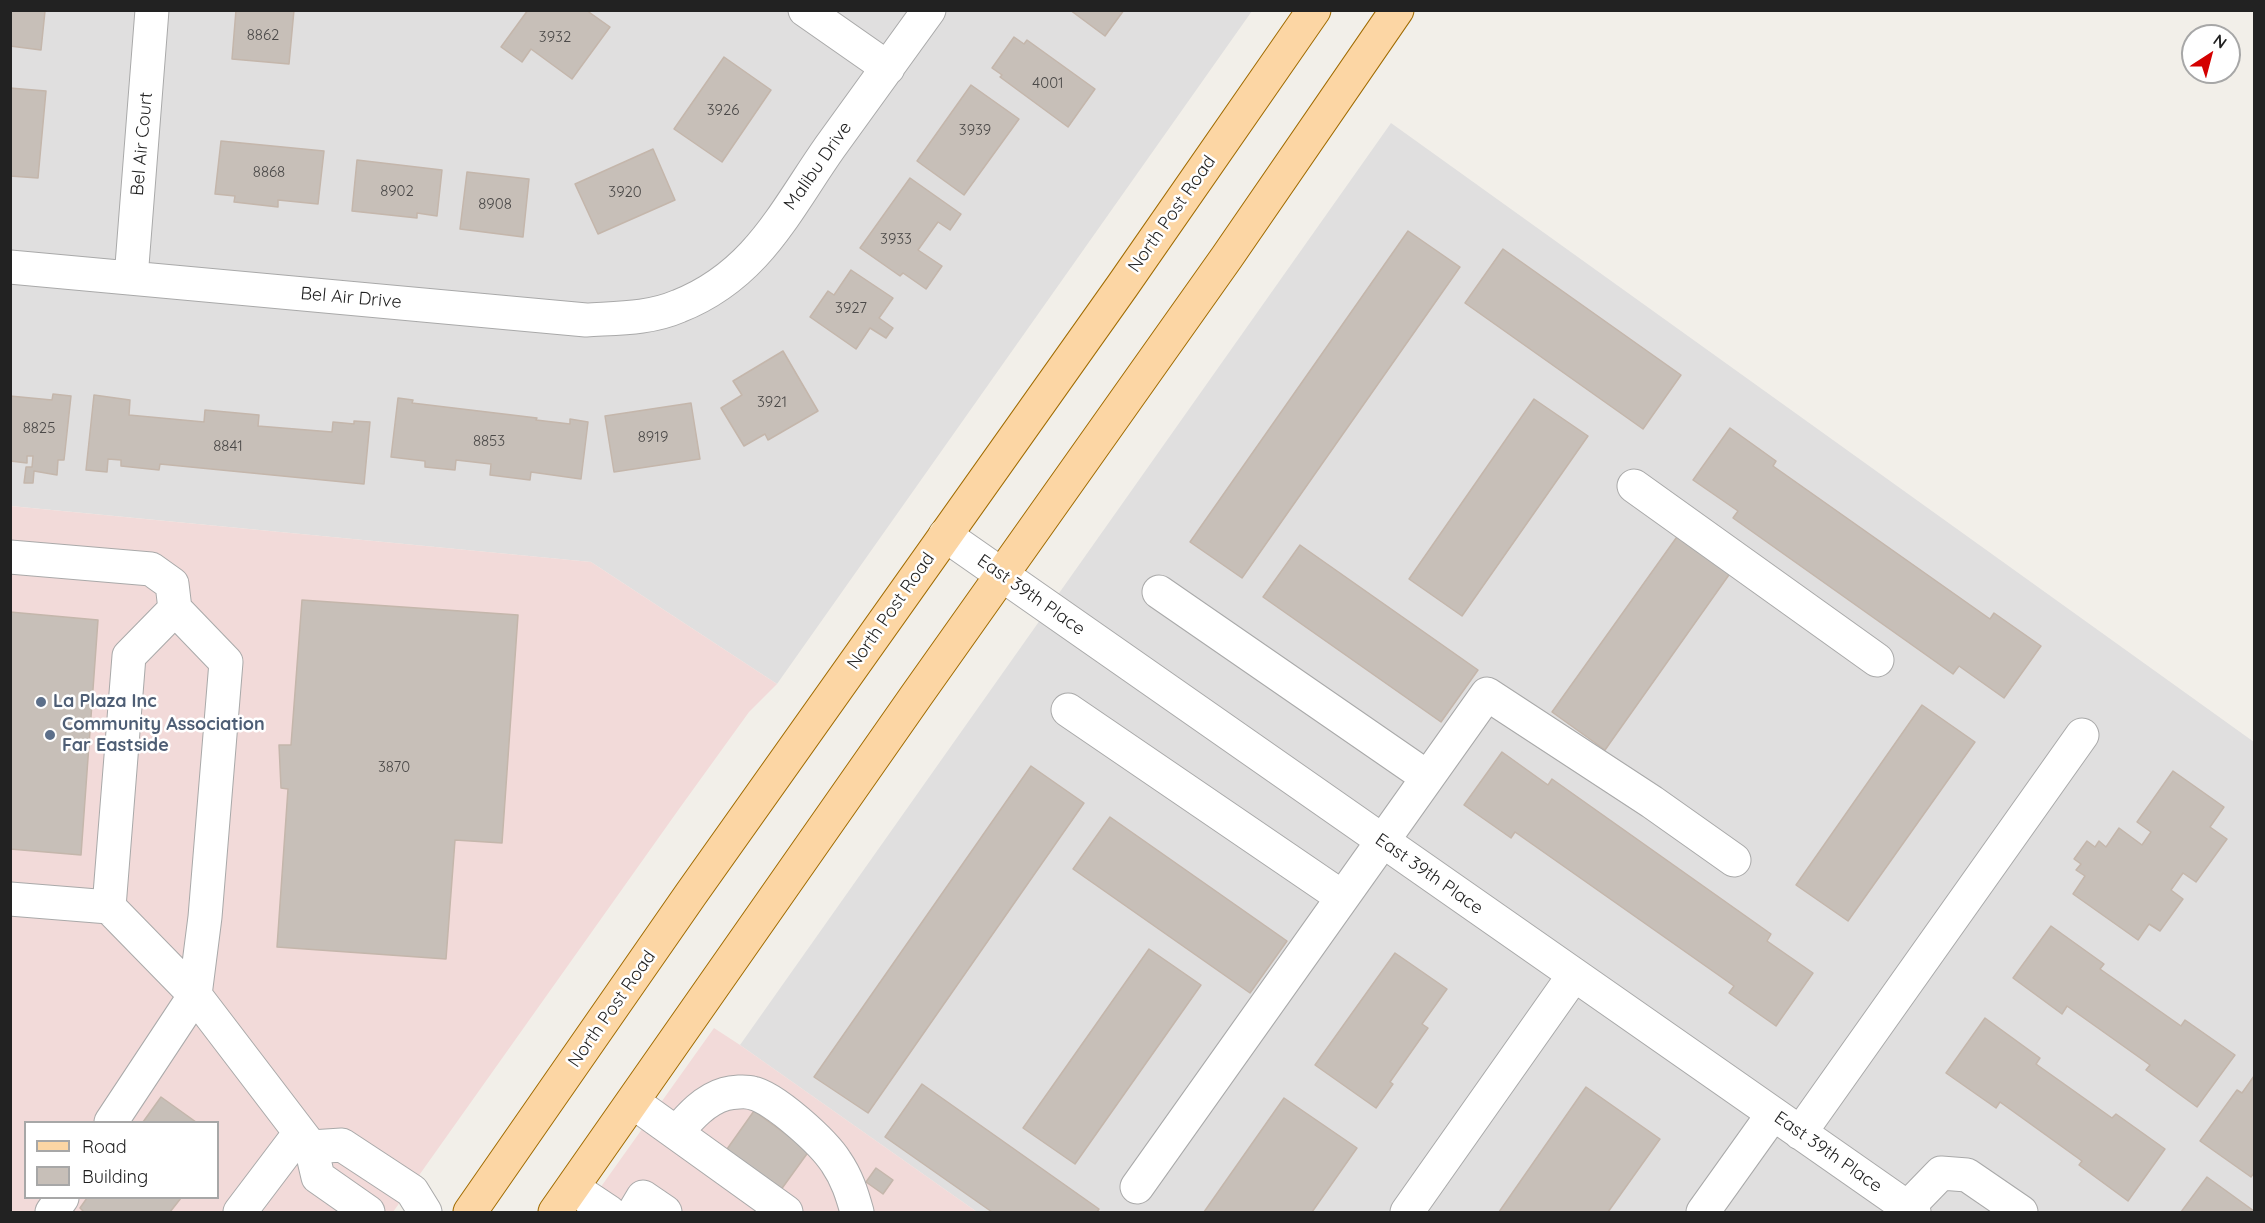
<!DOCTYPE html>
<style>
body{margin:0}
#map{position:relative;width:2265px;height:1223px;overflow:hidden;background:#f2efe9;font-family:Quicksand,sans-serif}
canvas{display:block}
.frame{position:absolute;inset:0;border:12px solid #222;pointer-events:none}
.legend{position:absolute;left:24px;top:1121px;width:195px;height:78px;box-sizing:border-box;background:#fff;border:2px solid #a7a7a7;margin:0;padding:8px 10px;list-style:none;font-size:18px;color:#222}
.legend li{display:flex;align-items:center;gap:12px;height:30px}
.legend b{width:30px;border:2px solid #a7a7a7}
.north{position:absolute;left:2181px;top:24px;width:60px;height:60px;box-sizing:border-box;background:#fff;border:2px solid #a7a7a7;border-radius:50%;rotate:36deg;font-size:16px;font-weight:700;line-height:24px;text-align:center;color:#222}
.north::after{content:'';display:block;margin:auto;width:21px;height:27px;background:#d40000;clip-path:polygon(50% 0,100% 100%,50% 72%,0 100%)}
</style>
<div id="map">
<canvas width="2265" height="1223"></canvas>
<div class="frame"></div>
<ul class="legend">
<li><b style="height:8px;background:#fcd6a4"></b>Road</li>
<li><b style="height:16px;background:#c7bfb8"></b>Building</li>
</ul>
<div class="north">N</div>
</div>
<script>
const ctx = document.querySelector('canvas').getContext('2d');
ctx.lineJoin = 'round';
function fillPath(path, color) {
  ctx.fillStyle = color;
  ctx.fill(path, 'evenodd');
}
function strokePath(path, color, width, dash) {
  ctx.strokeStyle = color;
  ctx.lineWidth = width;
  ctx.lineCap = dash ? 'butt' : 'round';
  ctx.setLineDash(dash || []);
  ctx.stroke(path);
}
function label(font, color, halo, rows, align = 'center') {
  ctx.font = font + ' Quicksand,sans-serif';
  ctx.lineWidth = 5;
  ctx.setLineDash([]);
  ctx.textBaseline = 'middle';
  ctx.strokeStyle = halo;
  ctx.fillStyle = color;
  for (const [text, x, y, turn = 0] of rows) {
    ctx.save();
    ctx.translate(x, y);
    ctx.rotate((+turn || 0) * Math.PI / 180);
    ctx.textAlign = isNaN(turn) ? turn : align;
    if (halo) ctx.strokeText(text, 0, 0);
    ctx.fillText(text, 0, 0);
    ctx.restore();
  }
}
fillPath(new Path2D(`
 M10,11h1242l-475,673 -186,-122 -580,-56z
 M1391,123l863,619v470h-1277l-237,-167z`), '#e0dfdf');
fillPath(new Path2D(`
 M10,506l581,56 186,122 -28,28 -70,97 -286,403h-382zM26,1122h192v76h-192z
 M714,1028l26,17 237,167h-394z`), '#f2dad9');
const building = new Path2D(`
 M10,10l35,1 -4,39 -31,-4z
 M236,10h58l-5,54 -57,-5z
 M528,10h58l24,17 -38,52 -41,-30 -9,13 -21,-15z
 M1070,10h54l-19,26z
 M1014,37l10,7 3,-4 68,49 -27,38 -68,-50 2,-2 -10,-7z
 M724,57l47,33 -49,72 -48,-33z
 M971,85l48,34 -55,76 -47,-34z
 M10,88l36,3 -8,87 -28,-2z
 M221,141l103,10 -6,53 -40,-4v7l-44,-5 1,-6 -20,-2z
 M653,149l22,51 -77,34 -23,-50z
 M357,160l85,10 -5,46 -20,-3v5l-65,-7z
 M467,172l62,7 -6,58 -63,-8z
 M910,178l51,36 -11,16 -12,-8 -20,28 24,16 -16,23 -23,-16 -3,3 -40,-28z
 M1408,231l52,36 -218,311 -52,-36z
 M1503,249l178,126 -38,54 -178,-126z
 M851,270l42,28 -14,20 14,10 -7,10 -16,-10 -14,21 -46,-32 18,-26 6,4z
 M783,351l35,60 -50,29 -3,-6 -21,12 -23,-38 21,-13 -9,-14z
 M53,394l18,2 -7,64h-6l-1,15 -23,-4 -1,12h-9l2,-16h6l1,-11h-6v7l-17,-2v-65l42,4z
 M94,395l36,5 -1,15 75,7 1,-12 54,5 -1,11 74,6 1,-10 21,2v-3l16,1 -6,62 -204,-20 -1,6 -38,-4v-6l-13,-1 -1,13 -21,-2z
 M398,398l15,2 -1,3 125,15 -1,2 34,4v-5l18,3 -7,57 -50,-7 -1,8 -40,-5 1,-11 -35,-4 -1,10 -30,-3v-6l-34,-4z
 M1534,399l54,37 -126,180 -53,-37z
 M691,403l9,56 -86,13 -9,-56z
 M1730,428l46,33 -3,5 217,153 4,-6 47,33 -37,52 -45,-32 -6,8 -220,-156 5,-7 -45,-31z
 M1679,534l52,38 -126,178 -53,-38z
 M1300,545l178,125 -37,52 -178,-125z
 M302,600l216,15 -16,228 -47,-3 -9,119 -169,-12 11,-158 -7,-1 -2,-43h12z
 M10,612l88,8 -17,235 -71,-6z
 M1922,705l53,37 -127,179 -52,-36z
 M1502,752l46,33 4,-6 219,155 -4,7 46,32 -37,53 -47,-33 5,-7 -219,-154 -4,6 -47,-33z
 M1031,766l53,37 -216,310 -54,-36z
 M2173,771l51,36 -14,20 17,12 -31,43 -13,-9 -12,17 12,9 -23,32 -11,-7 -11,16 -65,-46 12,-18 -9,-6 5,-6 -7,-5 13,-18 8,6 4,-6 7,6 13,-19 23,17 9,-13 -14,-10z
 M1110,817l177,124 -37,52 -177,-124z
 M2051,926l53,38 -4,5 81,57 4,-6 50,35 -38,52 -51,-37 4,-5 -83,-59 -5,8 -49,-36z
 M1149,949l52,36 -126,179 -52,-36z
 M1395,953l52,36 -25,35 6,4 -38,54 3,2 -17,24 -61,-43z
 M1985,1018l55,40 -4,6 76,54 4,-4 49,35 -37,52 -49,-36 3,-4 -82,-59 -4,6 -50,-35z
 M2254,1076v97l-3,4 -51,-36 37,-51 5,3z
 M922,1084l177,125 -2,3h-105l-107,-75z
 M1586,1087l74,52 -52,73h-109z
 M161,1097l35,25h-53z
 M1284,1098l73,50 -45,64h-108z
 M754,1111l55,40 -34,47 -55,-39z
 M876,1168l17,12 -10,14 -17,-12z
 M2207,1177l47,34 -1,1h-72z
 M87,1198h94l-11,14h-86l-4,-4z`);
fillPath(building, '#c7bfb8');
strokePath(building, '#c4b6ab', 1.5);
const minor = new Path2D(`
 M805,10l83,58
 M10,267l576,53c32,-2 63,-1 93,-14 78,-31 106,-95 151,-159 33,-45 66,-91 99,-137
 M131,278l21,-268
 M1634,486l243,174
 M945,535l969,677
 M10,557l141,12 21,15 3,25
 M1159,592l268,185
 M1068,710l274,187
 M10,899l99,8 86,88 116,152
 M109,907l20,-251 46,-47 51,53 -21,255 -10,78 -84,127
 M633,1102l153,110
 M676,1133c13,-15 28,-33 49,-39 7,-2 21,-3 27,-1 22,4 72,50 84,69 11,16 16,32 21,50
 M1800,1133l282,-398
 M1137,1187l350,-493 165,108 82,58
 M573,1188l36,24
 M1907,1208l34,-35 26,2 54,37
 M52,1212l10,-14
 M240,1212l59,-78
 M368,1212l-50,-35 -7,-30 31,-2 70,46 13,21
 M634,1212l9,-15 22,15
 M1407,1212l167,-237
 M1703,1212l70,-98`);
const major = new Path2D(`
 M470,1212l221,-318 432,-609 191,-275
 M555,1212l361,-516 311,-439 170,-247`);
strokePath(minor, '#a9a9a9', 35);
strokePath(major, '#a06b00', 35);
strokePath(minor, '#fff', 33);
strokePath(major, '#fcd6a4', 33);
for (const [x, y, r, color] of [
 [41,702,6,"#5c6f8a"],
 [50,735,6,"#5c6f8a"]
]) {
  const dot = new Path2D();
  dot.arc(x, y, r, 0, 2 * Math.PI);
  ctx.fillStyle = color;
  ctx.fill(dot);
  strokePath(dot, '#fff', 2);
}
label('15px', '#4b4948', null, [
 ["8862",263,35],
 ["3932",555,37],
 ["4001",1048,83],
 ["3926",723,110],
 ["3939",975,130],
 ["8868",269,172],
 ["8902",397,191],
 ["3920",625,192],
 ["8908",495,204],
 ["3933",896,239],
 ["3927",851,308],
 ["3921",772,402],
 ["8825",39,428],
 ["8919",653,437],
 ["8853",489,441],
 ["8841",228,446],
 ["3870",394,767]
]);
label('18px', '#222', '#fff', [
 ["Bel Air Court",142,144,-85],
 ["Malibu Drive",818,166,-55],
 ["North Post Road",1172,214,-55],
 ["Bel Air Drive",351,298,5],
 ["East 39th Place",1031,595,35],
 ["North Post Road",891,611,-55],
 ["East 39th Place",1429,874,35],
 ["North Post Road",612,1009,-55],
 ["East 39th Place",1828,1152,35]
]);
label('bold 18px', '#4e5e75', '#fff', [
 ["La Plaza Inc",53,702],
 ["Community Association",62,725],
 ["Far Eastside",62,746]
], 'left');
</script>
